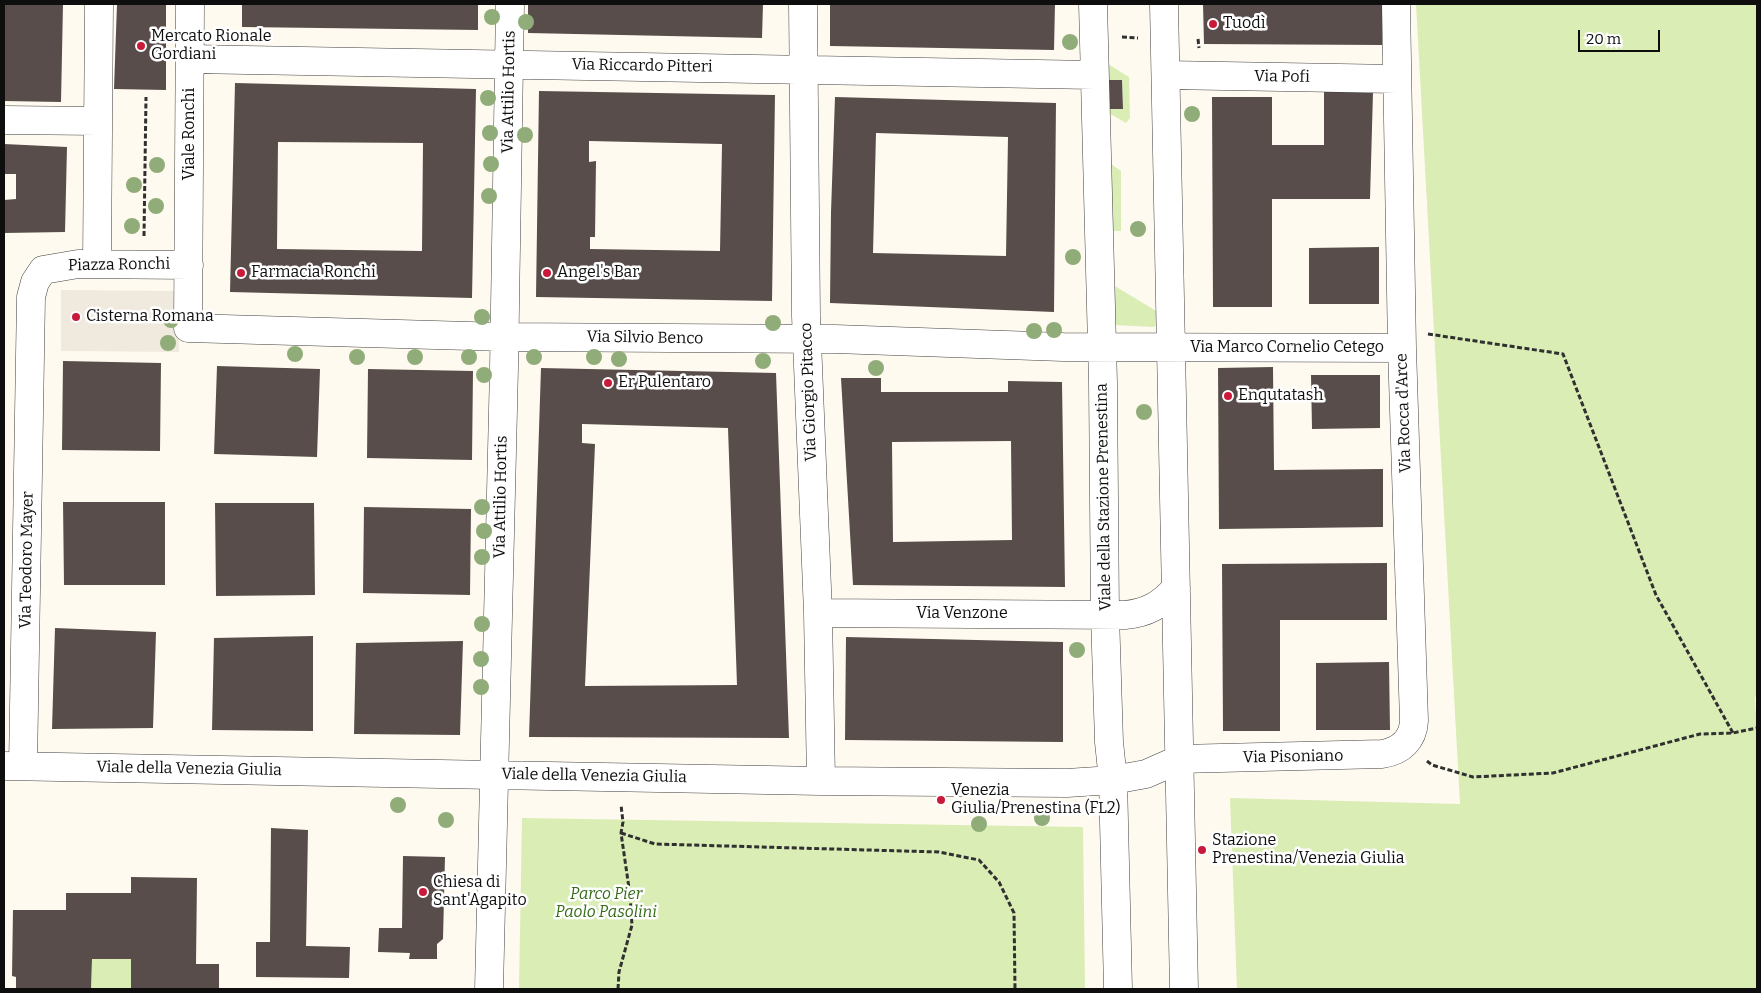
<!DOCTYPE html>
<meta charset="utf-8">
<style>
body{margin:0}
#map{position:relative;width:1761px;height:993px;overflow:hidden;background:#fffaef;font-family:Bitter,serif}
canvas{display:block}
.frame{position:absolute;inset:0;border:5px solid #0e0e0e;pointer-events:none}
.scale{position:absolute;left:1578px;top:30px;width:82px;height:22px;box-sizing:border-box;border:2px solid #0e0e0e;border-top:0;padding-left:6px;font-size:15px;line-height:18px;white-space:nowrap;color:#0e0e0e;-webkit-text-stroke:4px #fff;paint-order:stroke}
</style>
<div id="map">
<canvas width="1761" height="993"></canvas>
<div class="frame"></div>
<div class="scale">20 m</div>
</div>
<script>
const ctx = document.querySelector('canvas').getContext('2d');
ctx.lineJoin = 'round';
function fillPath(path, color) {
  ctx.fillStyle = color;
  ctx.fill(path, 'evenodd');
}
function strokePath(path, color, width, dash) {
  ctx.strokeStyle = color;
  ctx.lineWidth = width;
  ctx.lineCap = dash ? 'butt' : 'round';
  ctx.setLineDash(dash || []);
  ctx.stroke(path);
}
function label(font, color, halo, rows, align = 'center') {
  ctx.font = font + ' Bitter,serif';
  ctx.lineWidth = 5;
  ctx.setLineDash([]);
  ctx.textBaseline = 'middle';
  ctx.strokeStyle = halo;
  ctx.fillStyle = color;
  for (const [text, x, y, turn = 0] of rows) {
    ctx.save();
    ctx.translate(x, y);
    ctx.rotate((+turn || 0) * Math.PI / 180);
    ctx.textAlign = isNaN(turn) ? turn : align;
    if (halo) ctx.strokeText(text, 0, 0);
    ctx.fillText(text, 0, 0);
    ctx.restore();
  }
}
fillPath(new Path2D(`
 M1416,4h341v687l-2,8 2,33v257h-520l-7,-191 230,6z
 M1105,62l24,15 1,41 -4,5 -19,-11zM1109,80h13l1,29h-14z
 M1111,164l10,7v60h-11z
 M1110,283l51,31 -2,9 -5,4 -40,-2z
 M522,818l561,9 2,162h-566z
 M92,959h39v30h-40z`), '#daedb5');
fillPath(new Path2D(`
 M61,290l119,1 -1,61 -118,-1z`), '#f0e9dd');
fillPath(new Path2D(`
 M4,4h59l-2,98 -57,-1z
 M117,4h49v86l-52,-1z
 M242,4h236v26l-236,-3z
 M528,4h235l-1,34 -234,-5z
 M830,4h225l-1,46 -224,-4z
 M1203,4h179v41l-178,-1z
 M1109,80h13l1,29h-14z
 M235,83l241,6 -4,209 -242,-6zM278,142l145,1 -1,108 -145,-2z
 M539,91l236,4 -3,206 -236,-4zM589,141l133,3 -2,107 -130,-2v-12h5l1,-76 -7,1z
 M1324,91l49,1 -3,107h-98v108h-59l-1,-210h60v48h52z
 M835,97l221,6 -2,209 -224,-9 1,-91zM876,133l132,4 -2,119 -133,-3z
 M4,144l63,3 -2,85 -61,1v-33l12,-1v-25h-12z
 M1379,247v57h-70v-56z
 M63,361l98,2 -1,88 -98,-1z
 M217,366l103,3 -3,88 -103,-3z
 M1273,367l1,103 109,-1v58l-164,2 -1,-161z
 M541,368l235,5 13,365 -260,-1zM582,424l146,4 9,257 -152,1 10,-242 -13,-1z
 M368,369l105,2 -1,89 -105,-2z
 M1311,375h69v53l-68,1z
 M841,378h40v14h127v-11l54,1 3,205 -212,-2zM1011,441l1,99 -119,2 -1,-100z
 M63,502h102v83h-101z
 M215,503h99l1,92 -99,1z
 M364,507l107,2 -1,86 -107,-2z
 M1387,563v57h-107v111h-57l-1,-167z
 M55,628l101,4 -3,96 -101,1z
 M313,636v95l-101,-1 2,-92z
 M846,637l217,5v100l-218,-2z
 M463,641l-3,94 -106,-1 2,-91z
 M1389,662l1,68h-74v-67z
 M271,828l37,2 -2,116 44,1 -1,31 -93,-1v-35h14z
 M403,856l42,1 -2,82 -6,5v15h-28l1,-6 -32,-1 1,-24h23z
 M131,877l66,1 -1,86h23v25h-88v-30h-39l-1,30h-75v-12l-4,-1 1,-66h53v-17h65z`), '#584d4a');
const minor = new Path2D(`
 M190,4l-2,324 317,9 330,2 228,8 339,1
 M803,4l3,312 12,297 3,168
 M1093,4l10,379 2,232 4,127 4,38 5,209
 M1164,4l20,985
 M190,59l904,16
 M1166,75l231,4
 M4,120l93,1
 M97,263l2,-259
 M818,613l307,2c22,-2 36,-10 51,-27
 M4,766l817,15 246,2 46,-3 33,-6 34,-15 202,-5c19,-3 31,-14 32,-33l-12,-373 -6,-344
 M23,766l8,-469 4,-15 8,-12 35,-6 111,1
 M489,989l15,-621 6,-364`);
strokePath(minor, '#414141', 29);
strokePath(new Path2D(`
 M1122,37l16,1
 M1198,39l1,9
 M144,236l2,-139
 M1428,334l135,20 93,241 77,138
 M1427,761l5,4 41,12 80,-4 147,-39 33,-1 24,-5
 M621,833l34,11 284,8 40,8 20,22 15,31 1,76
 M618,989l1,-17 13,-47 -2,-30 -9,-62 2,-11 -2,-17`), '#303030', 3, [5, 2.5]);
strokePath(minor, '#fff', 28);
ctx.fillStyle = '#90ac79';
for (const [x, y] of [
 [492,17],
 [526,22],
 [1070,42],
 [488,98],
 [1192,114],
 [490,133],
 [525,135],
 [491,164],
 [157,165],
 [134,185],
 [489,196],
 [156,206],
 [132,226],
 [1138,229],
 [1073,257],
 [482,317],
 [171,320],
 [773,323],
 [1054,330],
 [1034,331],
 [168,343],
 [295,354],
 [357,357],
 [415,357],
 [469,357],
 [534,357],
 [594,357],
 [619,359],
 [763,361],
 [876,368],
 [484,375],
 [1144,412],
 [482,507],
 [484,531],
 [482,557],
 [482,624],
 [1077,650],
 [481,659],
 [481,687],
 [398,805],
 [1042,818],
 [446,820],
 [979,824]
]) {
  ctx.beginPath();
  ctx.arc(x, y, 8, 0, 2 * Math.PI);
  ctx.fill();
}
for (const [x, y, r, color] of [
 [1213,24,5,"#ca1a3b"],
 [141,46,5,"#ca1a3b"],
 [241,273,5,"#ca1a3b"],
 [547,273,5,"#ca1a3b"],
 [76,317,5,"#ca1a3b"],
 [608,383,5,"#ca1a3b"],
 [1228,396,5,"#ca1a3b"],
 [941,800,5,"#ca1a3b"],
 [1202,850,5,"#ca1a3b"],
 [423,892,5,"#ca1a3b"]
]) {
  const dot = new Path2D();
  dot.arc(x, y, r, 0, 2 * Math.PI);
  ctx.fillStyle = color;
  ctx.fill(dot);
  strokePath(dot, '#fff', 2);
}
label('16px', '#0e0e0e', '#fff', [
 ["Tuodì",1223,24],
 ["Mercato Rionale",151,37],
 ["Gordiani",151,55],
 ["Farmacia Ronchi",251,273],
 ["Angel's Bar",557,273],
 ["Cisterna Romana",86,317],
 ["Er Pulentaro",618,383],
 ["Enqutatash",1238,396],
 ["Venezia",951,791],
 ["Giulia/Prenestina (FL2)",951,809],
 ["Stazione",1212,841],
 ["Prenestina/Venezia Giulia",1212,859],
 ["Chiesa di",433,883],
 ["Sant'Agapito",433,901]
], 'left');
label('16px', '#0e0e0e', '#fff', [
 ["Via Riccardo Pitteri",642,66,1],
 ["Via Pofi",1282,77,1],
 ["Via Attilio Hortis",509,92,-89],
 ["Viale Ronchi",190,134,-90],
 ["Piazza Ronchi",119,265,-1],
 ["Via Silvio Benco",645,338,1],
 ["Via Marco Cornelio Cetego",1287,348],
 ["Via Giorgio Pitacco",809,392,-92],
 ["Via Rocca d'Arce",1404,413,-92],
 ["Via Attilio Hortis",501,497,-89],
 ["Viale della Stazione Prenestina",1104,497,-91],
 ["Via Teodoro Mayer",27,560,-89],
 ["Via Venzone",962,614],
 ["Via Pisoniano",1293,757,-1],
 ["Viale della Venezia Giulia",189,769,1],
 ["Viale della Venezia Giulia",594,776,1]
]);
label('italic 16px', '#366c19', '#fff', [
 ["Parco Pier",606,895],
 ["Paolo Pasolini",606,913]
]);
</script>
